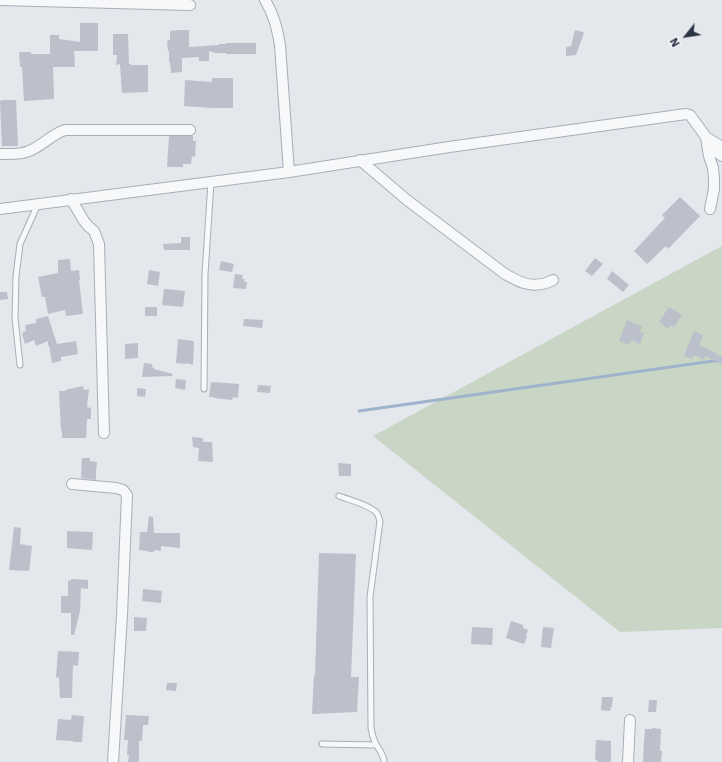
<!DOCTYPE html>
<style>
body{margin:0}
#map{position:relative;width:722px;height:762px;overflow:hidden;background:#e4e7ec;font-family:"Work Sans",sans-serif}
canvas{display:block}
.north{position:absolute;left:666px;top:16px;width:40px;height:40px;-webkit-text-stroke:3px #f4f6f9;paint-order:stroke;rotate:240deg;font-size:11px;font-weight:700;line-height:16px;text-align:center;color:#2b3445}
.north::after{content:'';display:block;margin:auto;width:14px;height:18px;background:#2b3445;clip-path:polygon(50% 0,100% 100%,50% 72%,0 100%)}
</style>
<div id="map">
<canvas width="722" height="762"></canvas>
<div class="north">N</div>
</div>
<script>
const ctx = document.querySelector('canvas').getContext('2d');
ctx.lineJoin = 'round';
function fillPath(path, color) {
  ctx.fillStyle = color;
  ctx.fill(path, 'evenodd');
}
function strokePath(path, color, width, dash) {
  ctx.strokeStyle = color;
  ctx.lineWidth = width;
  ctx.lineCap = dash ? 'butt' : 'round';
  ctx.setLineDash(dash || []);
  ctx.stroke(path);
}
fillPath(new Path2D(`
 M722,246v382l-102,4 -247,-196z`), '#c9d6c5');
strokePath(new Path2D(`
 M359,411l354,-50h9`), '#9fb4cc', 3);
fillPath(new Path2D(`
 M80,23h18v28h-24l1,16h-22l1,32 -30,2 -2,-34h-2l-1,-15h12v2h19v-19h9v4l21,3z
 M179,30h10v17l30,-2v-1h7v-1h30v11h-30v-1h-11l-6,-2v10h-10v-4l-17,1v14l-11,1 -1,-11h-1v-11h-1l-1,-10 3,-1v-9z
 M575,30l8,2 1,1 -8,22 -10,1v-9l5,-1z
 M113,34h15l1,30h2v1h17v27l-26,1 -2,-29 -4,1 1,-10h-4z
 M212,78h21v30h-21l-28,-2 1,-26 27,2z
 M3,100h13l2,46h-16l-2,-45z
 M169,136h24v5h3l-1,16 -3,-1 -1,8h-8v3h-16z
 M680,197l20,19 -32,33 -2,-3 -19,18 -13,-13 31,-33 -3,-3z
 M181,237h9v13h-26l-1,-6 18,-1z
 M595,258l8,6 -11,12 -7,-5z
 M70,259l1,12 8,-1 1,10h-1l4,34 -17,2 -1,-6 -17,4 -3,-17h-3l-4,-20 20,-4v-13z
 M221,261l13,3 -2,8 -13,-2z
 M149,270l11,2 -2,14 -11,-2z
 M612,271l17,14 -6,7 -16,-13z
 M235,274l8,1 -1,4h3l-1,3h3l-1,7 -13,-1z
 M164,289l21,2 -2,16 -21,-2z
 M0,292h7l1,7 -8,1z
 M145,307h12v9h-12z
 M669,307l13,8 -8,12 -4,-2 -2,4 -9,-7z
 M48,316l5,16 4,12 19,-3 2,13 -17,3v4l-9,2 -3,-18 -1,1v-5l-12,5 -2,-6 -9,4 -3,-10h1v-2l3,-1 -1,-6 11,-2v-4z
 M244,319l19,1 -1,8 -19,-2z
 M627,320l15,6 -2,6 4,1 -4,11 -9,-4 -2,5 -10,-4z
 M694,331l9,4 -4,10 9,4 14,8v7l-17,-8 -2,4 -8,-5 -3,4 -8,-3z
 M178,339l16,2 -1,24 -6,-2 -1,1 -10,-1z
 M138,343v15l-13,1v-15z
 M144,363l8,1v3l2,1v1l19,5 -1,2 -30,1z
 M176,379l10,1 -1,10 -10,-2z
 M211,382l28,2 -1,14 -5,-1 -1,3 -18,-2v-1h-5z
 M258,385l13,1 -1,7 -13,-1z
 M83,386l1,4 5,-1 -2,18 4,1v11h-4l-1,19h-24v-7h-1l-2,-40h7l-1,-1z
 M137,388l9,1 -1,8 -8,-1z
 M192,437l11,1v4h9l1,20 -15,-1 1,-13 -6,-1z
 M82,458h8v3l7,1 -1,10v8l-15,-2z
 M338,463l13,1v12h-12z
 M149,516l4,1 1,16h26v15l-19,-2v5l-6,-1 -2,2h-4l-2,-1 -8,-1 1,-18h7z
 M14,527l7,1 -1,16 12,2 -3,25 -20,-1z
 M67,531l26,1 -1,18 -25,-2z
 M319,553l37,1 -5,123h8l-2,35 -45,2 2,-39h1z
 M71,579l17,1v9l-7,-1 -1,23 -6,24h-3v-22h-10v-17h7v-16l3,1z
 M143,589l19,2 -1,12 -19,-2z
 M134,617l13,1 -1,13h-12z
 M511,621l12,4v3l5,2 -2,6h1l-3,8 -18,-6z
 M472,627l21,1 -1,17 -21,-1z
 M543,627l11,1 -3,20 -10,-1z
 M58,651l21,1 -1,14 -5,-1 -1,33h-12l-1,-20 -3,-1z
 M167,683h10l-1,8 -10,-1z
 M602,697h11l-1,10h-1l-1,4 -9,-1z
 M649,700h8l-1,12h-8z
 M72,715l12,1 -2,26h-9v-1l-17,-1 2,-21 13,1z
 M126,715l23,1 -1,9h-5l-1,16h-3v21h-11l1,-7h-2l1,-15h-4z
 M652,728l9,1 -1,22h2l-1,11h-18l1,-20 1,-13h7z
 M596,740l15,1v21h-14v-2h-2z`), '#bbc0ca');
const lane = new Path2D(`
 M20,365l-5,-47 1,-42 4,-32 18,-40
 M204,389l1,-115 6,-92
 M339,496c11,4 28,8 37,16 2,2 3,6 4,9l-10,76 1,131c1,5 2,11 5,16 3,6 8,11 8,18
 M322,744l54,1`);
const street = new Path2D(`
 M0,0l190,5
 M265,0c9,15 12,28 15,45l9,127
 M706,137l3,19 4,12 1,11v10l-4,20
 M707,145l15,11
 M0,154c10,0 20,1 29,-3 13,-5 23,-17 36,-21h125
 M360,160l47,40 98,74c11,6 22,13 36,10 4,0 8,-2 12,-4
 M71,199l13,22 4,5 6,5 5,13 5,189
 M0,209l289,-37 160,-25 237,-33 4,1 16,22 16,10
 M72,484l44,4 7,2 4,5 -5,120 -9,147
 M628,762l2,-42`);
strokePath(lane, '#a9aeb7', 7);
strokePath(street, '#a9aeb7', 12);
strokePath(lane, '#f7f8fa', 5);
strokePath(street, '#f7f8fa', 10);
</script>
